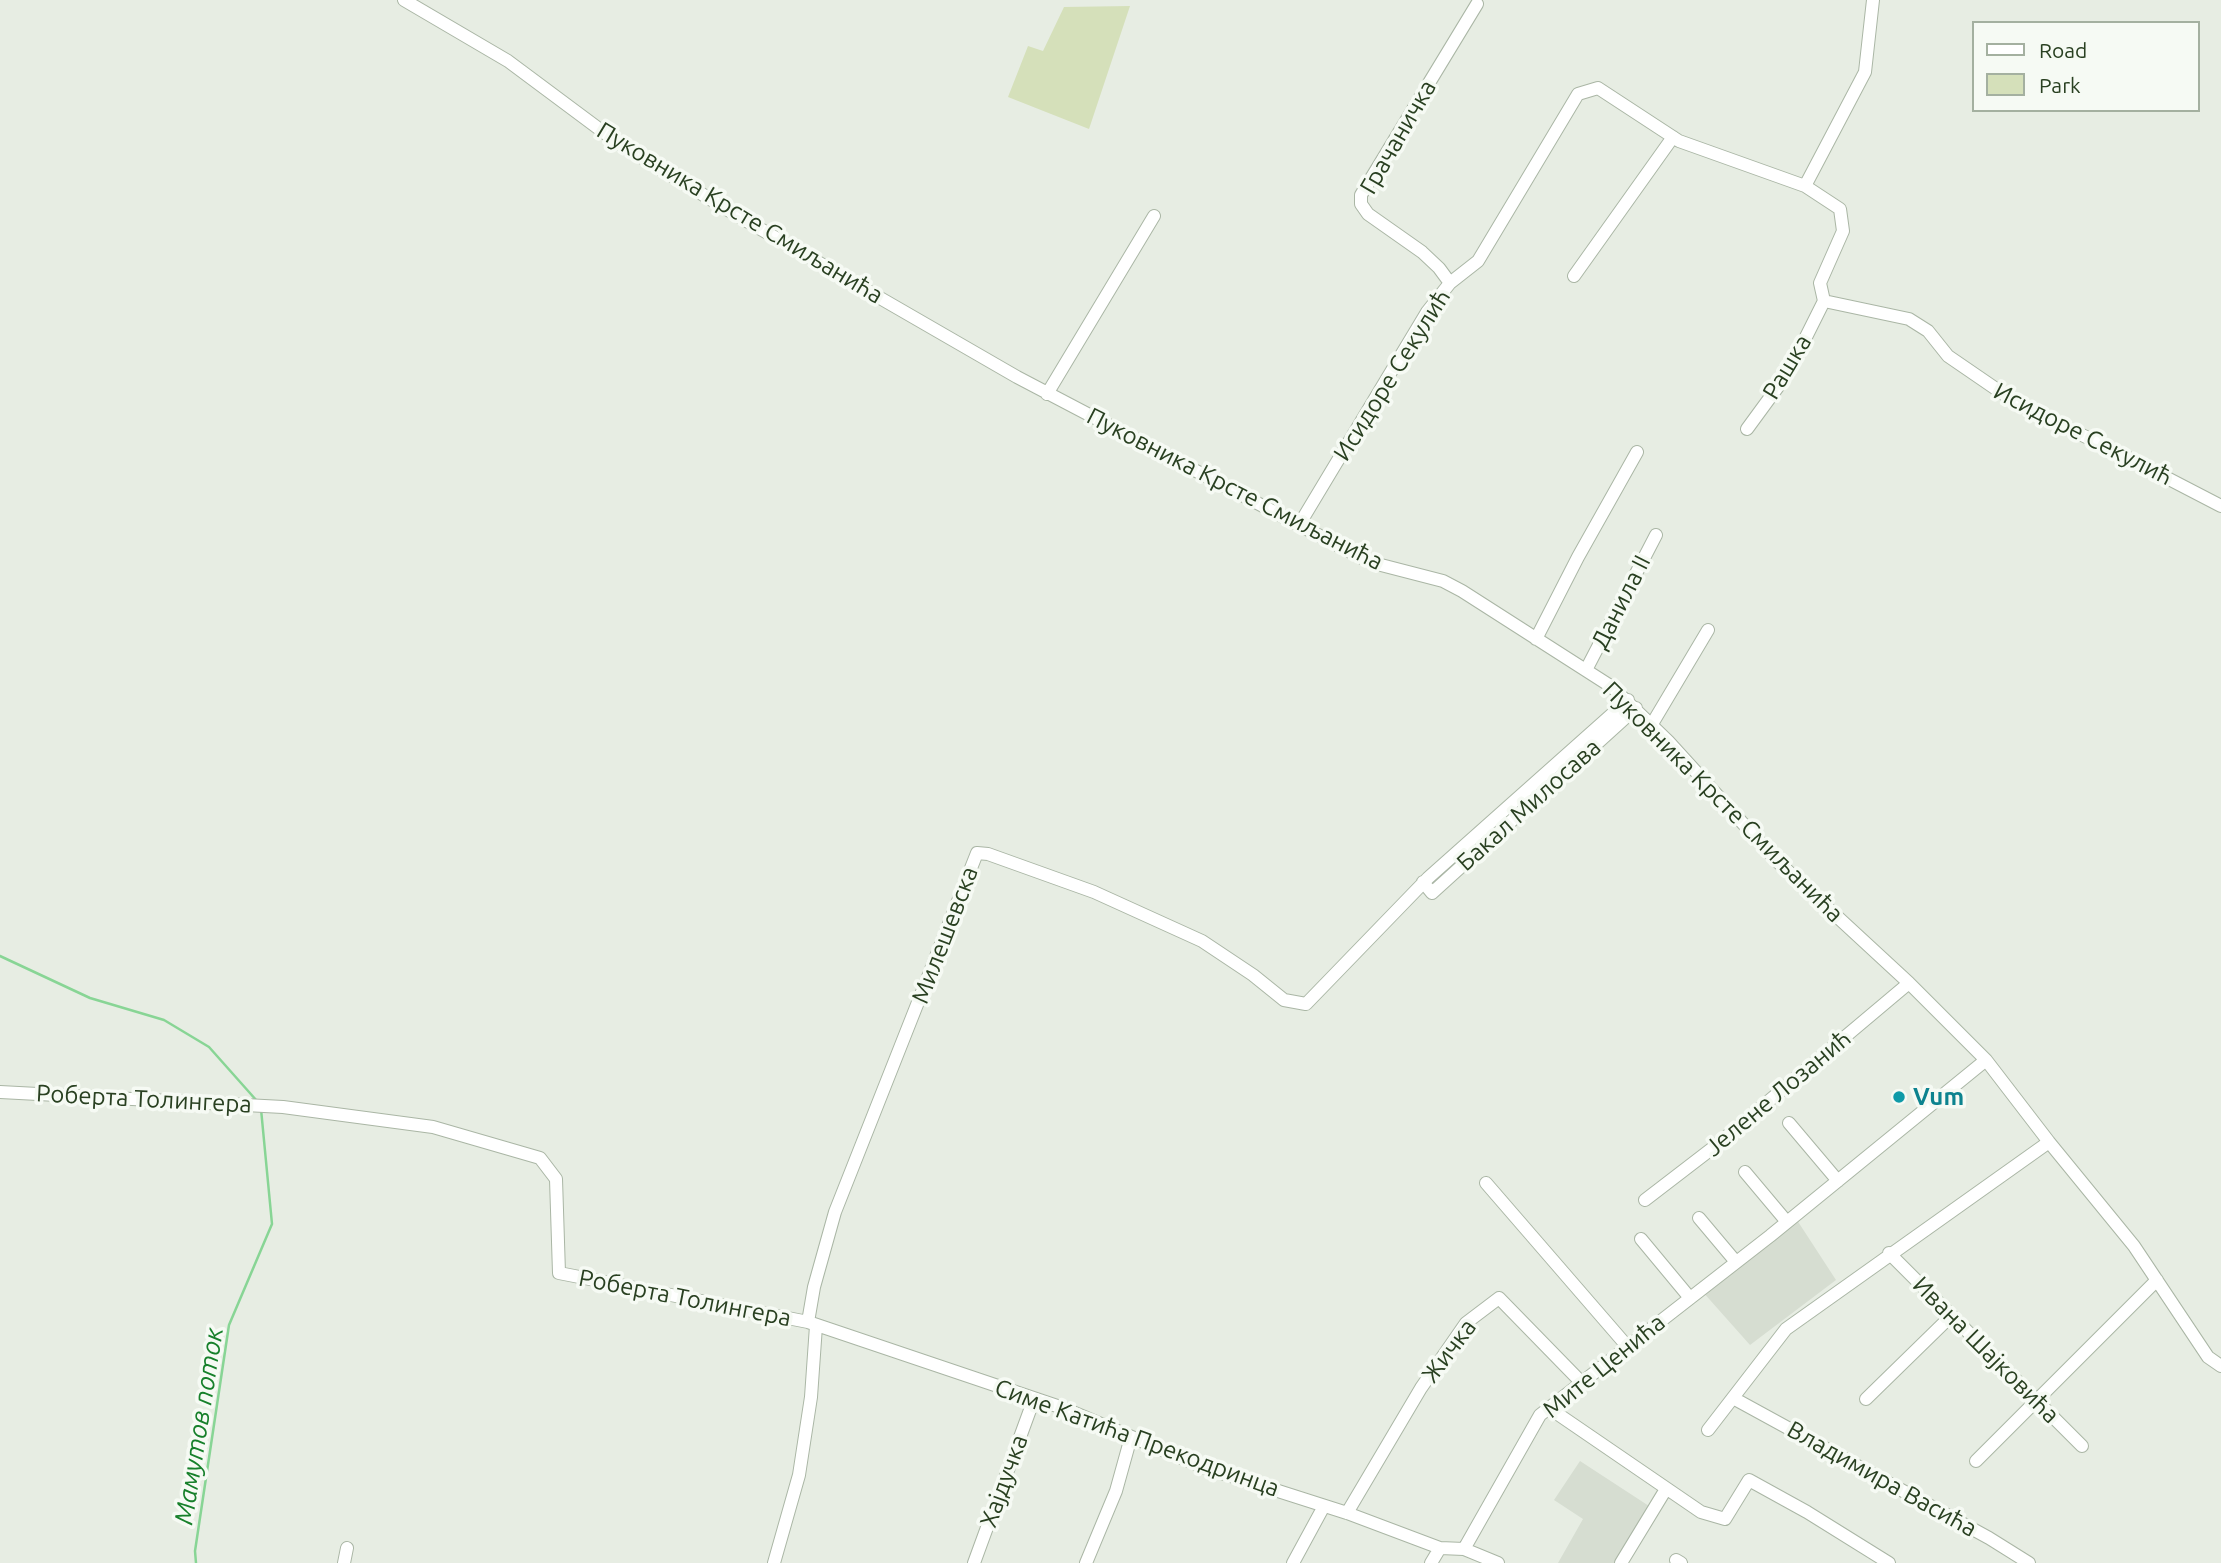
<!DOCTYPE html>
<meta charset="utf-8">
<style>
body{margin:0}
#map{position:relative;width:2221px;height:1563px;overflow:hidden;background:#e7ede3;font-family:Ubuntu,sans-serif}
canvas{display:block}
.legend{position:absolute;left:1972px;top:21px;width:228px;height:91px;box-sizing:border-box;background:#f6faf4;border:2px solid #a4b0a0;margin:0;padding:9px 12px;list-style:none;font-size:21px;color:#294021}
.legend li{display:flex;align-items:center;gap:14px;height:35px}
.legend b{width:35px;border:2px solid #a4b0a0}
</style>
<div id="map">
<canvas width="2221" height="1563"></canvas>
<ul class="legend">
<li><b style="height:9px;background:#fff"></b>Road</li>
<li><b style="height:19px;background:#d5e0ba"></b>Park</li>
</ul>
</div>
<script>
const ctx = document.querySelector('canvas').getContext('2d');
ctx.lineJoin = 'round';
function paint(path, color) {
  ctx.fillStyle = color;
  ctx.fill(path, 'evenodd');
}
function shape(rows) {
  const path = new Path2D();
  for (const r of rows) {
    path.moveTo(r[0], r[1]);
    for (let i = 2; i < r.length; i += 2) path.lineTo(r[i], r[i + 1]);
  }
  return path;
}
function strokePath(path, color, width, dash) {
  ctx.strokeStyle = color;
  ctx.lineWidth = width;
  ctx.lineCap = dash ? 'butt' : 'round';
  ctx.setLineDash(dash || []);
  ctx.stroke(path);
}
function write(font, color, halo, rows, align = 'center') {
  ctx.font = font + ' Ubuntu,sans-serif';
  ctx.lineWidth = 7;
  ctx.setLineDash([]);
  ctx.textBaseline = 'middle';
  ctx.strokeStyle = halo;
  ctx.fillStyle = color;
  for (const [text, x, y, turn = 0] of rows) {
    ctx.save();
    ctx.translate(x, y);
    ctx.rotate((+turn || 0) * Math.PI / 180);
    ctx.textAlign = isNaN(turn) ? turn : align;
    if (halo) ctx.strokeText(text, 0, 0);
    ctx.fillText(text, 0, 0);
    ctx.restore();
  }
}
paint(shape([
 [1795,1217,1836,1280,1750,1345,1702,1291],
 [1580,1461,1649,1506,1615,1563,1558,1563,1583,1519,1554,1500]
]), '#d6ddd1');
paint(shape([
 [1130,6,1089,129,1008,97,1028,46,1043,51,1064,7]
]), '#d5e0ba');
strokePath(shape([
 [0,956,90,998,164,1020,209,1047,257,1101],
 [196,1563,195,1551,229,1325,272,1224,261,1109]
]), '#88d595', 2.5);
const minor = shape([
 [404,0,508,61,618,143,738,216,1017,377,1362,558,1381,565,1443,581,1462,591,1612,687,1668,741,1778,862,1909,983,1986,1060,2049,1142,2134,1246,2208,1357,2221,1366],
 [1805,186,1865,72,1873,0],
 [1574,276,1673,137],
 [1450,283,1439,268,1422,252,1368,214,1361,204,1361,195,1477,4],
 [1047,394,1154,216],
 [1747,429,1788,373,1824,301],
 [1299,525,1427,312,1450,283,1478,261,1578,94,1598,88,1679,141,1805,186,1840,209,1843,231,1820,283,1824,301,1909,319,1928,331,1948,356,2018,404,2115,451,2221,506],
 [1536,639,1578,557,1637,452],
 [1586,670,1656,535],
 [1652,724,1708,630],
 [1423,882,1432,893,1636,708],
 [0,1092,283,1107,433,1127,540,1158,556,1179,559,1273,808,1322,1063,1408,1203,1467,1347,1513,1440,1548,1464,1549,1498,1563],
 [1789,1123,1838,1181],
 [1745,1172,1787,1222],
 [1486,1183,1627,1346],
 [1645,1200,1714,1147,1909,983],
 [1699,1218,1736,1262],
 [1641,1239,1690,1298],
 [1889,1253,2082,1446],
 [808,1322,814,1287,835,1212,977,853,988,854,1094,892,1202,941,1253,975,1284,1000,1306,1004,1428,878,1628,700],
 [1733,1398,1989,1538,2029,1563],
 [1866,1399,1951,1316],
 [1549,1408,1701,1512,1725,1519,1749,1480,1807,1512,1889,1563],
 [1708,1430,1786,1329,2049,1142],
 [1976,1461,2157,1280],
 [1347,1513,1421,1388,1466,1323,1499,1298,1581,1382],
 [1464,1549,1540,1415,1770,1236,1986,1060],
 [1676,1560,1681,1563],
 [344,1563,347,1548],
 [774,1563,799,1475,811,1397,816,1326],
 [974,1563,1034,1399],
 [1086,1563,1116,1491,1131,1437],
 [1293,1563,1324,1506],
 [1431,1563,1440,1548],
 [1621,1563,1666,1489]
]);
strokePath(minor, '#aab6a5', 14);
strokePath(minor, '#fff', 12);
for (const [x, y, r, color] of [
 [1899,1097,7,"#0f9aa8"]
]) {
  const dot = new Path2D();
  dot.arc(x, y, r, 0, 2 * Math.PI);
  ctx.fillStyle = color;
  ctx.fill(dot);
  strokePath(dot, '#f6faf4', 2.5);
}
write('24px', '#294021', '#f6faf4', [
 ["Грачаничка",1398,137,-60],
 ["Пуковника Крсте Смиљанића",740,213,31],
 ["Рашка",1787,367,-59],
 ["Исидоре Секулић",1392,375,-58],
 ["Исидоре Секулић",2083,434,27],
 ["Пуковника Крсте Смиљанића",1235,489,27],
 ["Данила II",1621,602,-63],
 ["Пуковника Крсте Смиљанића",1723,802,45],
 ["Бакал Милосава",1529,805,-42],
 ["Милешевска",945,935,-69],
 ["Јелене Лозанић",1778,1093,-40],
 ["Роберта Толингера",144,1099,3],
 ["Роберта Толингера",685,1298,11],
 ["Ивана Шајковића",1986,1350,45],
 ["Жичка",1449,1351,-53],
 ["Мите Ценића",1604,1366,-39],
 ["Симе Катића Прекодринца",1137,1438,20],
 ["Владимира Васића",1882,1479,29],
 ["Хајдучка",1004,1481,-70]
]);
write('bold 24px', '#0d838f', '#f6faf4', [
 ["Vum",1913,1097]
], 'left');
write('italic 26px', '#17802b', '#f6faf4', [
 ["Мамутов поток",199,1426,-81]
]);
</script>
